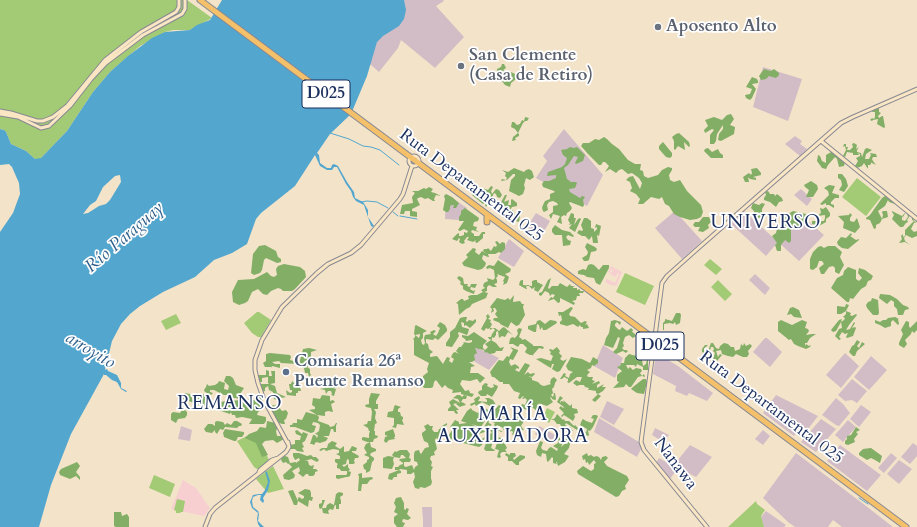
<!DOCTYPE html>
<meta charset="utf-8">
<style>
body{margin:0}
canvas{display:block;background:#f3e3c9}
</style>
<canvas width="917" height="527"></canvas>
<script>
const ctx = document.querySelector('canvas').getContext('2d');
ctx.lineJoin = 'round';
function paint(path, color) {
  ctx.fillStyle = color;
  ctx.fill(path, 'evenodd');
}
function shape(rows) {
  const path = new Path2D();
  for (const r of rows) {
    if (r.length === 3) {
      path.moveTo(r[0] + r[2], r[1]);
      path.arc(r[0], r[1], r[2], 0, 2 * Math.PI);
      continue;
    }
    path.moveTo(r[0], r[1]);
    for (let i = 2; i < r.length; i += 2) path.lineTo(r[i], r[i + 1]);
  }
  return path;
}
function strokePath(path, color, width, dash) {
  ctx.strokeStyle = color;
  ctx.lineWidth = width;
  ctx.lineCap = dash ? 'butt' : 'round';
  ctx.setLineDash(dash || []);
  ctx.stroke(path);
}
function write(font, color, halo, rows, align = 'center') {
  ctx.font = font + ' Cardo,serif';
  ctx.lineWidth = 3.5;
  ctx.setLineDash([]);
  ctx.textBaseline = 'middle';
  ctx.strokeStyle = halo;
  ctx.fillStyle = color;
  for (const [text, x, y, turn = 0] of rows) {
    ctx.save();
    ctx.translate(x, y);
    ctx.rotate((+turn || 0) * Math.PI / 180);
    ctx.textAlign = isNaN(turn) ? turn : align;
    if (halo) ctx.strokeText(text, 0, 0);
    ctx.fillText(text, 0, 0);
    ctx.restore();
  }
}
paint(shape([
 [611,266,622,272,616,286,614,285,613,286,605,282,607,279,615,283,619,274,620,274,618,273,615,277,610,274,613,270,611,269,610,273,608,272],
 [183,480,196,488,209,507,210,508,204,516,171,509]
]), '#f7cfd1');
paint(shape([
 [399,0,443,0,444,1,436,6,464,37,435,68,401,40,398,48,379,72,363,58],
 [763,67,802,79,788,121,753,107],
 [564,129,603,175,587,206,536,178,547,161,543,156],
 [795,136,802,141,800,144,807,149,800,156,785,144],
 [801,189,812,199,807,206,794,195],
 [446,194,467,208,459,220,445,219],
 [675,211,702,241,682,259,655,228],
 [744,211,778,242,801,215,824,235,799,261,778,242,766,256,730,223],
 [536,213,550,221,542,235,527,227],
 [509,239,524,251,514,267,498,258],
 [755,274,770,288,765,295,749,280],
 [765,338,767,338,782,352,770,367,753,352],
 [603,345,623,358,615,378,594,366],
 [476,347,499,358,489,370,470,359],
 [656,353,678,366,713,393,707,401,689,393,687,396,675,391,676,386,653,374],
 [845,353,859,366,841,388,826,375],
 [871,356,887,370,869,390,854,377],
 [852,379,867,391,857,403,852,400,845,401,838,395],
 [776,395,818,416,805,433,799,429,794,436,763,413],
 [836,398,843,404,850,413,839,426,836,425,822,415],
 [607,401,624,409,614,425,600,417],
 [861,405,871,412,859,427,850,419],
 [599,418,639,442,641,449,637,457,594,432],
 [821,419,836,429,816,452,801,442],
 [848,420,856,427,843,442,835,435],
 [181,426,192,430,190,441,178,439],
 [539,426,555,435,551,444,535,434],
 [655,428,669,435,663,442,652,435],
 [763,430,770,436,763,445,755,439],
 [913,443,917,446,917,456,910,464,901,457],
 [690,445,712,457,696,477,678,468,670,479,656,463,659,458,673,466],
 [840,445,881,475,867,491,827,461],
 [796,453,866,506,893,527,842,527,833,520,828,527,795,527,788,522,763,498],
 [891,453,897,458,884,473,878,468],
 [899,460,912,469,899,484,887,474],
 [422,507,432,507,432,527,423,527,423,519],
 [766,511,786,525,784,527,764,527,761,517]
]), '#d2bdc6');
paint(shape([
 [0,0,187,0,212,18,190,30,173,30,165,32,140,46,110,72,93,92,67,131,41,158,38,160,35,159,26,151,11,144,6,132,2,129,0,129],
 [857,178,881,197,866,216,842,197],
 [710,259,722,269,716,275,704,265],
 [625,273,654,286,645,305,616,292],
 [718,280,732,294,725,301,711,287],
 [257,312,259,312,271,320,261,337,258,337,252,333,244,323],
 [176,314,181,323,166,330,161,321],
 [547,408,555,412,549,423,542,419],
 [255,432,269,460,260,468,257,469,254,467,237,441],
 [273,466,284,489,268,493,256,479],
 [154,475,175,484,170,497,149,488],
 [177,499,185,501,183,512,181,512,180,513,176,513,176,511,174,510],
 [756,501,757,504,765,510,761,516,764,527,728,527]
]), '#a3ca75');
paint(shape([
 [502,64,504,64,506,68,503,70,507,72,511,72,515,74,516,79,511,83,510,87,505,85,501,80,502,77,506,77,505,73,500,70,499,70,500,73,497,72,497,69,501,67],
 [764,69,771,71,774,69,779,73,779,75,776,78,769,76,766,79,761,80,759,76],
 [752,77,757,79,758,81,758,83,752,84,756,89,752,98,750,100,746,98,745,95,750,94,752,89,746,87],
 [879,108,879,112,881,113,878,116,879,118,882,116,883,116,885,127,884,128,877,124,878,119,873,120,872,121,870,120,872,118,874,119,875,117,875,112,872,112,874,109],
 [731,114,734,119,730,125,735,127,734,134,721,141,718,140,719,134,723,129,723,125,717,134,716,141,714,144,710,144,710,135,714,130,712,129,705,133,704,130,708,126,705,120,714,117,722,120,727,115],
 [525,117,529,118,527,121,525,121,523,123,518,133,519,134,519,136,515,138,516,140,512,141,513,137,518,133,515,129,511,127,512,122,514,122,517,125,520,124,522,120,524,121],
 [679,133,689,142,690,146,689,147,684,142,685,150,678,146,675,150,674,149,674,141,672,137,676,134],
 [604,137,607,139,612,144,619,149,628,160,635,164,641,164,640,170,643,171,644,176,648,178,658,175,662,170,668,167,672,168,672,170,669,175,670,180,674,182,680,180,687,191,701,205,703,212,701,217,697,219,690,220,680,217,674,214,669,206,665,204,662,197,659,199,651,197,643,204,638,204,640,199,636,194,630,191,632,188,630,182,626,180,629,177,633,176,640,189,642,183,639,178,632,173,628,174,622,169,619,170,616,173,610,169,605,172,609,166,605,162,603,162,601,165,599,165,588,154,581,146,583,143,589,143,595,139,599,140],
 [663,142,672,153,672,156,670,158,666,157,659,149,659,146],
 [854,143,857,145,856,149,859,147,857,150,857,152,861,153,862,157,865,149,867,148,872,150,866,154,865,159,869,159,871,155,870,153,876,154,877,157,873,157,872,159,873,161,876,165,872,163,872,162,870,165,868,165,868,169,864,163,862,166,857,168,855,166,858,161,856,158,860,156,860,154,858,153,859,155,853,155,853,153,847,152,845,157,843,156,846,150,845,146,843,147,844,144,846,144,846,147,848,147,847,150,850,150,853,147,852,144],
 [570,147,574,148,577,147,585,155,583,161,576,164,575,163,578,157,574,156,568,165,564,168,567,179,571,182,576,182,577,183,575,188,569,189,570,192,580,198,582,196,585,197,583,200,584,205,583,207,570,202,569,203,572,208,570,211,567,213,566,216,564,215,561,217,562,224,557,222,560,216,553,214,551,219,549,215,553,212,553,206,558,205,557,203,553,201,549,202,547,205,548,210,544,212,543,211,542,208,543,205,545,201,550,199,550,194,555,192,554,191,543,187,542,184,544,181,549,181,556,178,556,175,547,176,548,172,562,167,565,164,567,158,563,155,561,150,567,149],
 [708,148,712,152,718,149,720,153,723,155,723,158,711,158,704,151,705,149],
 [833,151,845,162,844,166,839,167,837,159,835,157,828,165,826,169,822,168,817,161,818,155,820,156,822,161,826,163,826,155],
 [514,168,524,172,526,170,529,169,532,171,534,177,530,180,526,178,524,185,525,188,523,194,519,196,509,191,511,180,515,176,515,174,513,174,507,180,501,181,502,179,506,180,507,178,505,176,506,173,502,170,508,172],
 [757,168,761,173,761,175,753,177,756,178,756,180,750,179,748,177,749,182,745,182,743,177,749,173,751,175,752,173,751,169],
 [838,174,842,174,846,179,848,186,844,192,839,190,842,185,841,180,838,178],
 [811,181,817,185,818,189,813,197,806,197,809,190,805,187,804,185],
 [829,185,835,186,832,193,839,195,839,198,835,198,831,202,831,204,834,205,834,208,829,205,826,205,826,203,822,205,820,204,829,195,828,191,824,188],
 [491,186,493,187,491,191,492,194,496,189,499,190,502,195,500,198,497,197,496,194,494,193,491,200,486,207,485,205,490,196,487,195,483,199,486,202,483,204,472,195,474,192,478,194,480,191,479,187,488,190],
 [429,187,433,189,431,192,435,193,441,196,436,195,434,199,435,201,433,201,428,198,425,199,421,197,418,198,417,199,420,205,412,209,412,211,417,212,417,217,410,216,410,211,405,211,404,214,400,214,402,205,413,203,412,197,415,193,412,191,418,191,424,188,426,189],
 [768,191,770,194,774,194,775,196,777,194,782,198,783,201,779,202,776,207,770,202,764,200,764,198,766,195,765,192],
 [446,194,452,197,459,203,456,208,453,208,454,205,452,205,450,206,450,209,448,212,446,212,443,210,445,199,444,196],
 [505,195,507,195,504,202,509,200,508,205,511,205,511,200,512,199,517,203,517,206,512,207,510,210,513,210,514,213,520,216,519,222,513,220,512,214,510,212,504,211,502,215,501,212,498,210,498,209,500,208,500,204],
 [885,196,894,202,895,204,889,202,888,200,885,206,878,211,882,219,883,215,882,212,883,211,887,211,888,217,882,219,880,223,876,225,876,228,874,229,870,220,866,219,866,218,870,215,882,198],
 [753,203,759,205,762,203,765,204,762,209,762,213,760,213,761,217,758,218,755,216,754,211,751,208],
 [826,207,830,213,830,216,826,219,826,222,819,226,812,224,812,221,824,221,825,218,825,215,817,216,821,213,820,208,823,209],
 [465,208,479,218,478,221,474,222,473,226,477,227,476,230,479,232,472,230,471,232,474,234,474,236,479,236,482,232,485,232,485,234,483,234,483,238,477,243,475,242,476,240,473,242,467,240,469,237,467,237,464,241,465,243,462,244,459,242,460,239,459,238,457,241,452,239,457,234,459,233,459,236,461,236,464,235,464,232,467,233,468,231,464,229,460,231,458,230,464,221,459,221,459,217,461,214,461,211],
 [793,211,806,214,806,219,802,226,794,226,791,227,791,241,789,243,785,240,781,245,781,251,777,251,775,245,777,243,772,236,776,233,777,229,785,224,785,216],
 [892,211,902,216,906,212,903,217,904,219,902,216,902,220,905,221,908,217,907,213,910,215,909,217,907,220,908,222,906,223,903,227,900,227,892,219,894,215,892,212],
 [571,213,574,214,574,218,576,218,574,225,578,219,580,218,581,219,575,232,569,228,572,224,569,225,570,223,568,220],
 [850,213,852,215,850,218,850,221,854,222,857,218,860,227,855,233,843,228,844,222,838,216,849,215],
 [912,216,913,217,914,221,916,222,917,220,917,222,914,223,911,229,914,232,917,231,917,236,912,238,906,235,904,238,905,241,910,245,905,242,899,243,902,239,901,236,903,234,903,237,905,236,905,230,914,221,912,220],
 [703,217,709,217,711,222,708,225,709,228,703,232,698,231,700,227,695,227,693,225,695,222,699,222],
 [584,218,587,218,591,221,591,228,594,229,594,232,597,229,597,227,595,228,596,224,601,226,599,236,597,235,598,243,593,243,592,236,589,240,585,236,582,236,577,233,579,230,582,231,583,230,581,225],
 [555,225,562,230,570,232,574,236,573,237,568,235,566,237,568,240,571,241,570,245,563,246,562,235,555,235,552,232,552,229],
 [851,233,852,235,850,236,856,240,859,239,859,240,848,249,842,248,838,245,837,242,841,237,846,238],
 [497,241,500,244,502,242,505,243,505,249,501,253,499,252,495,254,488,254,489,257,488,257,483,255,482,259,486,263,485,266,482,269,478,270,464,266,462,263,468,257,466,255,473,248,476,249,475,252,479,255,482,251,487,254,483,251,484,249,487,249,488,248,491,251,494,246,496,247,497,245,495,242],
 [587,243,595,247,597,249,596,251,591,252,589,260,587,261,584,261,582,258,587,255,588,252,585,247],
 [265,245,276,251,278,257,281,259,281,262,277,263,266,258,264,260,262,270,260,273,254,275,251,273,253,254,259,246],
 [821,246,824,248,828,246,835,246,842,252,840,257,844,265,839,274,835,272,835,268,833,266,829,267,824,274,821,274,819,268,824,264,822,261,819,261,817,267,813,270,810,269,810,259,813,252,818,247],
 [498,260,511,269,510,272,505,274,509,277,507,283,503,285,504,282,503,281,505,277,497,274,498,276,496,278,497,280,497,283,494,284,497,287,493,287,489,285,487,287,487,291,484,292,488,293,486,298,472,304,470,307,466,309,459,315,458,304,456,303,461,299,463,299,464,301,469,299,468,296,472,295,477,295,483,292,481,290,485,288,483,286,484,283,488,281,487,278,493,280,495,278,494,270,490,268,487,269,486,267,489,265,494,266],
 [284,264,300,267,305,271,306,277,295,289,292,291,283,291,281,289,278,288,271,291,267,295,263,294,258,289,252,292,248,301,245,303,239,305,233,302,232,292,238,280,254,279,267,272,271,276,274,277,277,275,276,269,278,266],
 [591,264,594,265,599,270,603,265,609,265,609,268,600,285,596,283,594,278,587,277,584,275,578,274,578,271,583,269,586,270,588,265],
 [848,267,856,270,856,279,859,281,862,278,858,273,859,268,865,270,873,276,871,280,868,281,866,286,861,289,853,299,850,298,849,302,847,302,831,288,837,278,843,275,844,271],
 [459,276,463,278,464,284,468,284,467,286,470,287,471,284,477,284,475,288,471,287,470,289,473,291,475,290,474,294,466,291,463,289,463,286,460,284,461,282,457,278],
 [551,278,548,288,549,289,552,286,558,286,560,283,567,287,570,284,571,286,575,286,573,287,573,288,577,288,577,290,580,289,580,291,584,291,583,293,579,293,580,296,577,296,576,300,572,301,575,303,574,305,560,298,560,302,558,303,554,299,548,301,551,297,553,298,555,295,552,294,550,296,549,293,545,291,541,296,539,295,539,293,542,292,548,280],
 [522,280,523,280,523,285,532,286,532,281,535,280,537,280,537,282,543,285,538,292,534,290,535,287,532,289,528,285,526,287,527,289,526,289,519,285,520,281],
 [880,294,890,295,897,299,903,305,908,307,909,309,905,310,903,315,898,315,897,309,894,306,894,302,891,300,887,304,879,298],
 [514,295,513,302,520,301,522,304,524,304,523,307,525,315,519,325,516,326,511,322,508,328,500,324,500,323,493,320,494,318,498,318,495,314,497,311,495,308,493,308,494,311,491,313,492,309,490,307,497,298,505,300,508,298,510,300],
 [872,298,878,300,879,313,878,315,873,315,867,308,866,305,868,302,871,301],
 [846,304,849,305,846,311,851,313,850,315,852,316,856,314,857,315,849,325,846,330,850,329,854,322,855,323,852,328,855,327,856,328,853,336,847,338,846,337,848,333,845,334,842,332,839,337,841,339,839,340,835,336,839,329,842,328,841,322,836,331,833,332,831,330,839,320,842,319,841,322,844,320,845,318,843,317,846,314,846,311,841,314,837,314,837,306,845,307],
 [571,307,573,308,569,314,570,316,575,317,581,323,585,321,587,322,585,325,587,324,589,328,583,329,583,327,581,327,580,325,578,327,573,324,567,326,560,324,560,322,562,320,561,315,559,316,558,312,563,312],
 [793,307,799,310,802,318,794,317,791,314,787,315,790,308],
 [676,313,680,313,681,315,680,323,676,325,675,322,673,324,670,323,664,324,664,330,663,330,663,323,665,321,665,319,672,321],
 [488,314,490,317,488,319,491,320,490,322,492,324,490,328,495,328,499,331,502,328,504,327,513,335,508,332,505,337,502,336,499,338,498,331,496,332,496,335,494,338,492,337,492,340,489,339,488,337,491,337,492,334,495,330,493,328,490,330,490,328,488,329,486,328,484,331,481,329,487,318,486,316],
 [464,317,467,317,466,321,467,322,469,320,473,321,475,319,476,320,476,322,470,328,466,325,464,326,464,323,461,322,462,327,469,329,468,333,467,335,459,332,458,333,459,336,452,347,446,346,446,343,450,337,450,332,455,328,460,318],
 [895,317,899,319,898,319,899,324,898,325,893,320,891,322,891,326,885,328,880,325,875,323,875,320,880,322,883,320,886,320,888,318],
 [540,320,545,324,550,320,556,321,557,323,546,330,543,330,542,327,540,330,539,325,537,324,536,332,534,332,528,329,528,326,536,324,537,321],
 [615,320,621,322,620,325,617,322,615,324,615,326,618,329,620,330,622,327,627,331,631,328,633,330,632,332,634,333,636,336,633,338,629,335,625,337,623,343,624,346,622,348,624,350,626,350,628,351,626,353,623,351,616,354,613,352,617,348,620,338,618,337,613,348,604,345,606,338,609,333,611,321],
 [781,320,792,325,802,320,807,322,805,328,808,329,809,331,806,335,812,334,816,334,810,338,807,343,805,343,805,346,806,344,809,346,811,345,810,347,806,349,798,346,794,344,791,339,789,340,778,331,778,322],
 [906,321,909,322,909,326,910,328,917,321,917,330,914,333,912,331,911,334,905,340,907,344,904,348,899,345,899,343,903,334,901,330],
 [440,322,445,325,447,329,447,331,438,340,435,338,433,340,426,339,426,343,428,344,429,349,433,352,430,354,430,357,437,356,443,364,447,357,450,358,449,361,452,363,454,359,451,357,453,353,455,352,459,354,456,351,459,347,461,347,464,343,463,342,469,343,472,342,472,340,466,341,465,339,462,337,462,335,468,336,474,332,487,341,483,345,483,348,485,350,488,347,485,344,491,340,496,343,500,348,504,347,502,351,496,351,495,353,490,354,486,352,485,353,484,350,475,348,477,353,474,355,475,360,472,362,469,362,475,366,471,367,470,373,478,373,485,378,480,383,477,379,470,381,462,380,460,384,465,391,469,390,470,393,474,394,472,397,461,394,461,392,452,393,453,390,448,388,445,385,442,388,436,380,434,382,433,387,431,388,424,388,420,383,423,379,423,376,428,372,427,369,429,363,414,355,414,340,413,339,415,337,415,335,419,338,420,335,420,334,415,335,414,334,415,326,416,325,427,331,423,333,423,338,421,340,422,344,424,345,425,343,424,338,425,335,431,334,430,332,434,330,436,331,433,334,436,336,438,333,440,328,437,326],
 [519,328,522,329,519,337,522,339,522,340,525,339,533,345,533,346,541,346,544,347,543,349,539,348,532,356,532,355,530,355,526,353,525,352,527,348,523,344,520,344,518,347,513,344,509,344,510,339,512,337,515,338,518,334,517,330],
 [857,340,860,342,857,346,859,348,862,342,865,344,857,351,855,356,853,356,849,352,852,346,854,345],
 [711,343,713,343,716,348,719,349,720,346,724,343,728,344,731,347,734,347,735,351,740,349,741,344,743,346,744,343,746,346,750,344,752,346,748,351,749,354,747,357,743,357,736,354,733,357,728,356,722,354,721,350,716,351,718,357,720,354,722,355,717,361,716,359,713,359,715,353,713,351,714,349,713,347,711,347,710,350,706,354,702,352,702,349,705,345,708,345,704,349,704,352,708,351],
 [510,347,518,350,518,351,513,360,510,359,509,362,511,366,515,364,519,367,519,369,517,368,515,370,519,372,525,363,530,365,524,375,528,372,530,374,534,373,535,374,532,377,528,376,532,378,532,380,538,382,541,385,544,386,551,384,550,383,551,379,554,377,557,380,555,383,554,387,552,389,553,393,551,395,553,397,554,394,553,393,555,393,556,399,555,400,552,399,551,397,550,398,553,402,547,406,538,403,542,406,542,408,537,411,533,408,531,408,531,411,528,416,526,414,529,411,520,407,522,404,525,405,527,400,525,398,523,399,522,398,524,397,523,396,520,399,518,398,520,393,514,391,509,384,503,384,503,382,500,382,494,377,492,377,490,372,498,361,499,360,503,361,507,356,509,357,513,350],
 [557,347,560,351,559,353,562,356,560,359,563,361,567,359,560,371,557,372,552,369,554,364,552,364,551,368,549,367,536,359,541,358,551,361,553,356,550,354,551,352,549,350,550,349,553,350],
 [309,348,317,350,311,352,311,360,308,360,308,363,312,364,307,367,310,369,310,373,311,375,309,377,308,373,305,373,304,368,301,367,299,364,303,349],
 [270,353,290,355,291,357,290,360,297,362,298,364,281,363,279,361,272,362,275,364,280,364,280,368,272,366,271,368,271,367,265,367,263,363,266,361,266,354],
 [629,354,640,357,642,360,643,366,646,364,648,355,648,370,643,370,643,367,637,364,636,367,634,365,626,365,628,369,630,367,633,370,636,368,641,369,642,371,640,373,642,376,644,374,645,377,642,376,638,377,631,387,629,387,626,384,624,387,614,388,613,388,619,382,617,381,617,375,622,371,617,367,620,366,621,363,624,363,625,358],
 [571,357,582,359,590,363,593,357,598,360,598,363,594,366,592,365,591,368,587,370,590,372,587,375,588,377,593,377,592,380,595,381,592,384,599,381,600,383,597,385,597,388,604,384,602,387,606,387,603,391,598,394,601,396,595,402,592,400,598,394,596,393,596,391,590,390,588,390,589,388,585,387,584,385,579,385,577,386,573,383,576,380,580,382,582,377,577,377,569,383,567,382,568,381,568,379,564,377,562,379,560,379,564,373,566,374,565,376,569,378,570,374,573,372,568,370,566,366],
 [266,370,269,371,269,376,272,376,271,371,275,371,275,383,270,384,275,386,277,393,286,397,281,398,281,401,274,399,273,392,269,390,268,386,265,388,265,391,262,392,261,390,261,384,269,384,268,383,268,377,262,378,262,382,261,382,259,381,257,375,266,375],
 [226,376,230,376,233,378,236,385,244,388,240,394,241,396,244,397,243,399,254,400,257,394,260,397,265,405,263,409,258,412,257,415,266,417,266,421,264,424,249,424,252,419,242,417,236,418,235,415,232,415,231,412,230,414,218,410,217,406,218,402,241,400,236,398,231,398,230,395,224,395,221,394,221,392,220,393,214,390,210,390,210,392,213,393,211,395,205,392,204,390,206,387,207,384,209,386,215,385,218,383,219,381,225,383,224,389,228,390,229,386,224,381],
 [296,379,299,383,301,391,298,391,298,393,296,393,296,396,287,395,286,390,290,393,292,392,292,390,290,390,289,384,291,384,292,381,295,384],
 [643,379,646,379,647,382,644,394,637,393,631,389,633,387],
 [321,381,325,381,335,382,337,388,333,388,336,389,334,396,331,395,332,394,331,391,328,391,326,394,325,390,320,389,330,387,330,385,327,387,320,385,319,384],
 [485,383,488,384,487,386,491,388,494,387,493,384,498,386,497,389,492,397,487,394,486,396,481,396,478,393,479,391,482,390,482,386],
 [185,393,190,394,193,400,197,400,199,396,199,395,204,394,204,396,211,401,205,402,205,404,214,404,215,407,212,407,199,404,199,405,197,402,195,402,194,403,186,400,182,398],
 [371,393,380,394,376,401,376,404,378,404,378,409,374,409,376,412,375,418,377,423,375,424,374,431,375,431,375,435,378,436,377,438,374,439,373,442,367,442,362,440,362,438,363,437,369,438,369,434,370,431,369,431,368,428,363,425,367,424,368,421,371,421,372,412,371,408,366,407,365,405,369,404,369,399],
 [322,395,330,396,330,401,333,400,335,402,331,404,333,412,328,411,325,412,325,416,317,415,319,417,318,421,329,425,330,427,334,426,336,423,337,423,336,426,336,432,334,432,333,429,331,429,329,436,323,436,328,438,326,441,320,443,316,442,314,445,312,444,310,444,313,435,315,435,317,438,318,435,315,434,319,431,320,425,318,423,313,422,312,425,316,426,314,432,311,433,295,427,290,427,290,425,292,425,293,423,297,423,297,419,302,420,306,412,317,415,309,410,315,409,315,407,312,405,313,398,320,399],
 [457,395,460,395,462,397,464,395,467,396,466,399,463,399,461,402,464,403,466,405,462,406,460,407,456,404,457,403,453,404,459,410,456,410,458,413,457,414,455,413,454,411,448,411,448,409,451,406,449,402,453,399,460,403,458,399,453,398],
 [479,396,480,398,478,401,487,402,487,400,485,398,489,398,493,400,496,405,491,408,490,406,482,402,476,406,475,404,471,406,470,404,475,402,474,399],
 [560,396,563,398,560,401,560,403,561,401,564,402,563,400,570,406,572,404,572,408,577,409,578,413,574,414,575,417,573,421,564,415,562,417,561,416,564,413,559,408,561,406,563,408,564,407,557,402],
 [273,405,278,406,282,411,286,410,288,413,286,419,284,420,285,424,282,424,277,422,271,409,271,407],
 [395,405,401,407,398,409,398,412,400,412,401,416,403,417,403,419,402,420,404,425,397,424,396,428,392,427,394,425,394,418,387,417,388,412,393,411,394,407],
 [499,405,501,406,499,409,504,412,502,418,504,418,506,415,510,417,512,421,516,415,521,415,526,419,527,422,524,421,521,426,524,430,521,430,518,433,512,435,513,432,512,431,511,431,508,434,505,434,506,430,503,430,503,428,497,425,495,428,503,432,501,432,498,430,495,434,491,448,495,450,494,451,486,451,484,449,489,434,492,433,490,430,495,426,494,425,495,423,490,421,488,422,489,423,492,425,490,426,488,425,486,428,484,427,487,422,488,416,481,427,471,424,479,428,479,429,485,431,485,432,478,434,476,438,482,439,485,437,482,445,479,447,463,443,459,444,458,442,451,439,448,436,453,429,450,427,455,420,459,422,459,424,467,423,461,421,467,411,471,408,472,410,478,413,483,408,487,409,490,413,490,415],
 [182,410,185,410,187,412,187,415,185,418,178,419,176,423,171,420,171,414,173,412,180,413],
 [557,414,563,420,564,419,565,421,569,421,574,426,575,425,578,428,577,430,566,423,565,425,567,426,567,429,570,427,573,431,562,428,560,424,557,424,554,420,551,420,555,418],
 [593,415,596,415,598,416,593,427,590,431,588,430,589,435,588,436,586,435,586,433,580,433,580,429,584,430,586,433,587,429,580,425,582,420,583,419,586,421,592,423,594,419,591,418],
 [217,421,223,422,225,425,227,423,231,425,234,421,237,421,242,424,241,426,239,426,237,428,225,427,223,430,220,429,217,434,215,432,215,430,212,433,206,432,204,429,208,424,212,424,215,426,215,422],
 [267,421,276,423,278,427,276,431,277,436,281,436,284,439,277,443,273,440,265,441,262,444,268,455,262,457,256,443,245,438,249,434,257,431,260,427,266,428],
 [447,423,447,425,445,426,443,430,445,433,441,435,439,440,436,438,435,440,437,449,434,452,435,455,431,456,430,459,432,462,431,466,433,467,431,471,431,478,432,482,431,485,425,488,420,487,419,489,415,488,413,482,415,477,414,472,411,474,407,474,407,470,400,469,399,470,401,471,401,473,397,474,397,477,394,477,392,480,388,479,389,474,399,470,395,470,395,467,398,467,400,465,403,464,403,463,399,460,400,459,406,458,403,455,401,455,400,458,394,457,393,460,394,464,392,469,383,468,383,458,388,456,394,457,392,455,395,451,396,452,400,450,407,450,410,454,409,458,411,459,410,462,404,462,404,466,406,467,412,465,414,470,415,467,418,465,417,462,414,461,414,454,415,451,419,450,420,453,421,454,425,448,429,447,428,443,424,441,422,435,422,433,426,430,424,426,428,424,430,426,433,426,432,429,434,432,438,432,439,429,440,429,442,426],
 [856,427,860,430,856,432,858,434,854,439,855,442,848,445,845,444,845,441,847,439,847,436,851,435],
 [225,429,244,432,244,434,242,437,238,437,236,441,234,441,224,437,223,433],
 [393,429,395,435,395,437,394,437,395,439,389,440,386,443,384,441,385,437,388,436,385,435,385,432],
 [297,430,302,434,303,432,308,434,305,441,302,443,304,447,302,448,304,452,297,451,295,449,291,449,289,445,295,444,295,440,300,440,301,436,296,434,295,431],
 [558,436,560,438,560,441,563,442,561,447,567,442,564,439,567,437,571,439,569,442,570,444,569,448,564,454,569,456,565,462,558,466,557,462,556,462,557,464,553,463,553,458,552,457,548,462,547,461,546,454,542,453,541,457,537,455,536,451,540,441,543,442,541,448,543,450,547,451,549,448,551,447,557,451,558,449,553,446,558,443,559,441,556,438],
 [499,437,504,440,504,442,507,448,505,450,507,452,502,452,500,454,501,457,499,458,497,457,499,450,495,449],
 [332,441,337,443,335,446,340,449,344,446,344,452,349,451,352,446,357,448,356,451,352,451,352,452,359,456,358,458,355,458,354,461,355,463,353,464,349,464,349,460,347,459,346,464,342,465,344,467,348,464,348,467,350,470,348,471,351,472,350,476,348,477,346,477,338,479,336,478,336,475,346,475,347,474,347,471,341,471,340,469,337,468,337,465,338,464,335,462,335,459,340,459,340,456,336,454,339,453,339,450,333,449,326,451,324,449,321,451,319,450,322,448,327,448,328,444],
 [370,442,371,447,376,449,376,451,371,453,370,455,374,458,374,460,372,462,370,471,366,473,366,470,364,469,363,465,367,462,367,460,369,459,369,457,364,455,367,453,364,448,366,444],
 [871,448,882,456,880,463,875,460,871,458,867,460,859,455,859,453,863,449],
 [293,453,299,453,307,456,311,455,313,457,316,457,319,460,317,462,311,459,305,461,308,461,309,465,311,466,314,465,313,469,316,469,318,471,315,472,315,474,313,476,309,476,308,474,306,474,303,477,298,473,300,471,299,467,292,471,295,475,294,478,289,480,284,479,283,475,292,467,289,464,290,463,288,464,286,462,283,463,281,460,282,457,285,456,288,457,290,463,296,462,296,463,300,460,299,458,295,460,293,456],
 [506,453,510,455,510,453,515,453,516,456,513,458,514,460,520,455,525,456,525,458,519,462,519,465,516,465,512,461,508,461,508,457,505,455],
 [587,453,588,456,591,455,594,457,596,456,599,457,601,460,602,457,606,456,608,458,604,462,607,466,627,476,629,480,625,486,626,489,622,491,619,496,616,497,578,474,577,471,583,466,591,471,594,469,594,464,596,463,594,460,589,465,588,462,586,463,585,459,583,460,582,456],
 [77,462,80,466,76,472,80,477,80,480,76,476,70,479,60,475,59,472,61,469],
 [362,473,362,478,372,477,373,479,370,480,367,484,362,484,361,491,358,491,359,477,358,474],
 [305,489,310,490,311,493,311,497,313,497,312,501,309,500,308,507,298,501,297,505,294,505,288,491,293,490,298,501,298,498,299,497,302,499,304,498,304,496,298,493],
 [339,492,343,493,343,495,340,497,341,501,341,504,339,504,339,509,336,509,336,505,335,505,333,510,330,509,328,511,329,514,323,513,322,508,320,509,319,507,319,504,322,503,322,500,325,500,322,508,326,508,327,505,330,503,334,505,336,494],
 [401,497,404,503,404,509,406,510,406,508,409,509,407,514,411,518,408,520,403,519,402,522,405,523,403,527,397,527,394,523,394,517,398,514,394,512,396,507,394,503,396,498],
 [114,512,121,512,122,516,127,514,129,517,129,527,116,527,114,526]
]), '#82ae66');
paint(shape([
 [222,0,404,0,406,10,404,19,399,26,383,36,377,42,367,76,351,114,330,134,317,153,319,155,320,163,327,168,331,168,332,165,334,164,338,166,347,182,354,192,355,198,363,202,365,205,368,210,368,217,374,226,373,227,371,226,364,205,356,201,353,197,351,191,346,184,337,167,334,167,332,170,327,170,320,166,315,155,295,186,261,213,256,219,247,244,232,253,214,260,195,277,163,292,140,306,130,314,121,324,112,341,105,370,107,369,108,371,117,375,121,383,121,388,127,391,126,392,121,389,117,382,112,380,106,375,104,375,104,374,71,434,51,485,39,527,0,527,0,232,13,213,20,194,19,183,12,167,9,164,0,165,0,129,4,130,6,132,11,144,26,151,35,159,41,158,67,131,93,92,110,72,128,56,152,38,165,32,190,30,197,25,210,20],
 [120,175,121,182,110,200,106,204,99,206,88,213,83,214,90,205,96,201,103,187,115,176],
 [265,471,267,472,270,481,268,490,263,498,264,501,263,503,260,500,261,495,258,495,253,497,252,501,253,507,258,511,259,514,258,521,264,527,260,527,258,524,257,519,258,513,252,508,250,502,253,495,259,494,262,494,265,490,268,482]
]), '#53a6ce');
strokePath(shape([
 [330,133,349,139,363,146,371,147,380,150,399,165],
 [361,202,367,201,377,202,388,208],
 [393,212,398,216],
 [400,216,417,219],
 [859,498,868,504]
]), '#53a6ce', 1);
const secondary = shape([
 [0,111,11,113,37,121,43,121,53,117,67,106,105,60,141,32,176,12,179,7,179,0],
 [0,114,18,117,41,128,49,126,70,106,91,79,106,63,143,35,182,14,185,9,185,0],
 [821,141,917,219],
 [414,161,5],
 [288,444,264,400,258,383,255,370,255,360,262,340,282,307,317,273,328,264,351,253,361,245,400,199,403,194,412,166],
 [259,472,260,470,272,460,278,458],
 [205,527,210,514,215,508,286,452,289,447,288,442],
 [707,527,644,450,641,442,662,283,667,276,695,251,841,123,853,117,917,89]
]);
const highway = shape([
 [200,0,906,527],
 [487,217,487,222]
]);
strokePath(secondary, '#878994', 5);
strokePath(highway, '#878994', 7);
strokePath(secondary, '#fbe6c3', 3);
strokePath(highway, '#f4c16a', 5);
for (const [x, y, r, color] of [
 [658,27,4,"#6b7280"],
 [461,66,4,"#6b7280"],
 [286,372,4,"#5c6f8a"]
]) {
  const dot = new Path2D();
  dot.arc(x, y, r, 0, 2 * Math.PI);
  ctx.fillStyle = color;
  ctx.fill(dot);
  strokePath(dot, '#fff', 1.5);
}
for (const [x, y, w] of [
 [326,94,48],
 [660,346,48]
]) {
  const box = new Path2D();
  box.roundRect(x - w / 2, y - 14, w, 28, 3);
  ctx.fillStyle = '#fff';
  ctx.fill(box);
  strokePath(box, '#1b2f5e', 1);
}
write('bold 16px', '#1b2f5e', null, [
 ["D025",326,94],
 ["D025",660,346]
]);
write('bold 17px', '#5b616d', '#fff', [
 ["Aposento Alto",666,27],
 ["San Clemente",469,56],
 ["(Casa de Retiro)",469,76]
], 'left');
write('17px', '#1b2f5e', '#fff', [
 ["Ruta Departamental 025",471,186,37],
 ["Ruta Departamental 025",771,408,37],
 ["Nanawa",675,464,53]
]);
write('bold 17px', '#4e5e75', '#fff', [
 ["Comisaría 26ª",294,362],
 ["Puente Remanso",294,382]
], 'left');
write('italic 18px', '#315f8b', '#fff', [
 ["Río Paraguay",125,238,-41],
 ["arroyito",90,351,31]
]);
ctx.letterSpacing = '1px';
write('19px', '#1b2f5e', '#fff', [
 ["UNIVERSO",766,224],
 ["REMANSO",230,405],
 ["MARÍA",513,416],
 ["AUXILIADORA",513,438]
]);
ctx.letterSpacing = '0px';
</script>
